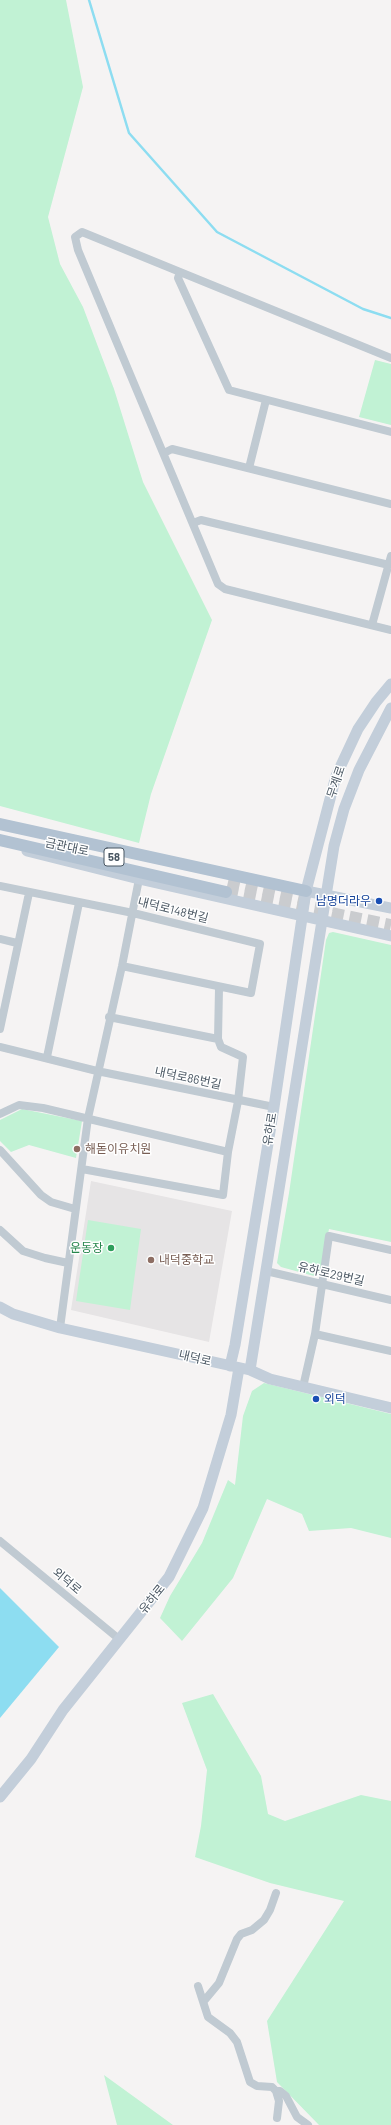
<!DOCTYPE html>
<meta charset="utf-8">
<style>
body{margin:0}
canvas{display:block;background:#f5f3f3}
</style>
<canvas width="391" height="2125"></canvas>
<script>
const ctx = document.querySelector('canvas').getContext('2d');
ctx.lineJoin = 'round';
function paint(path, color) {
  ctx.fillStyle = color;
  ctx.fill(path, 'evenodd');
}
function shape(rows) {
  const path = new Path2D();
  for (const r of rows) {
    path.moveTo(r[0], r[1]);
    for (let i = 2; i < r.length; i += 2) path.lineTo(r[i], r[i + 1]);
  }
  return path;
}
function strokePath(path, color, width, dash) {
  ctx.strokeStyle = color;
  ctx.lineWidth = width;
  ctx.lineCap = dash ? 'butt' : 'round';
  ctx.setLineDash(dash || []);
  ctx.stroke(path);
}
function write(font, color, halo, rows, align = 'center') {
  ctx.font = font + ' Barlow,"Noto Sans KR",sans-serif';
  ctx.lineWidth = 3;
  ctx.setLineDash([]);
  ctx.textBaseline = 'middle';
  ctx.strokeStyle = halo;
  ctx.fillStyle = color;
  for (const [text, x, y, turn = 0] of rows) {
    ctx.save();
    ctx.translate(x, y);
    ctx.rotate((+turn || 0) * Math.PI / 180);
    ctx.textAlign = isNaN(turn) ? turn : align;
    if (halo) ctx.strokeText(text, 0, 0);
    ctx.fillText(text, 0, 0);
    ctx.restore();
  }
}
paint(shape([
 [91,1181,232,1211,209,1342,71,1310]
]), '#e6e4e5');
paint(shape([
 [0,0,66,0,83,87,48,217,60,264,83,307,114,389,143,482,212,620,151,794,139,843,0,806],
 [375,360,391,364,391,425,359,417],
 [333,932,391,945,391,1242,329,1229,320,1273,314,1276,281,1267,277,1263,289,1193,326,940,329,933],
 [22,1109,82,1121,76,1158,29,1145,11,1152,0,1141,0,1120],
 [88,1220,141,1229,130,1310,76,1301],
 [264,1383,391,1414,391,1538,351,1528,309,1531,302,1514,267,1499,233,1578,182,1641,160,1618,170,1596,202,1543,228,1480,235,1485,243,1416,252,1391],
 [213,1694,261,1776,268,1814,285,1821,361,1795,391,1801,391,2125,319,2125,277,2082,267,2021,344,1901,270,1883,195,1857,201,1826,207,1770,182,1703],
 [104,2075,173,2125,117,2125]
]), '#c1f2d4');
paint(shape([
 [0,1588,59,1647,0,1718]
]), '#8dddf1');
strokePath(shape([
 [89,0,129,133,217,232,363,309,391,318]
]), '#8dddf1', 2.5);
strokePath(shape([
 [228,882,335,906],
 [226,892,391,925]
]), '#cacccf', 12, [12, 6]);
strokePath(shape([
 [180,272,178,278,229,390,391,432],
 [391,358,82,232,75,237,78,250,218,584,225,589,391,630],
 [164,453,172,449,391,504],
 [249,468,266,400],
 [193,523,201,520,389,565],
 [372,625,391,556],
 [0,886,133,913,260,944,251,993,122,966],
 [0,939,17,943],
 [109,1017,218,1039],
 [0,1029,29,893],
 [0,1047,97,1071,274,1107],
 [47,1057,79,903],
 [0,1114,19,1105,43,1108,228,1152],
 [0,1150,41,1195,51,1202,75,1209],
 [82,1169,223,1195,228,1152,238,1101,243,1057,221,1047,218,1039,219,988],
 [0,1230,23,1251,45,1258,68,1263],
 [266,1271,391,1300],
 [60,1328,88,1118,122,966,139,879],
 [315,1334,391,1351],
 [303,1387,315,1334,329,1236,391,1250],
 [0,1541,119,1639],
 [198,1986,208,2017,230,2033,237,2042,250,2082,257,2086,272,2087,276,2091,279,2101,277,2118],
 [204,2001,219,1983,237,1939,241,1934,252,1930,264,1920,270,1910,276,1893],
 [276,2091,280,2091,286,2096,297,2117,308,2125]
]), '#c0cad2', 8);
strokePath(shape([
 [27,851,139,879,391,936],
 [306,891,391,908],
 [0,1307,13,1314,60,1328,250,1370,270,1379,391,1408],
 [230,1366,235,1345,274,1107,306,891,336,776,358,729,376,702,391,684],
 [250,1370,334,846,344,809,359,770,391,708],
 [0,1797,31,1759,63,1710,169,1577,203,1508,231,1415,239,1368]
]), '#c3ceda', 11);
strokePath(shape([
 [0,824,306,891],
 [0,840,226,892]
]), '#b2c2d2', 12);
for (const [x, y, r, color] of [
 [379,901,4,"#1a4fb4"],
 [77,1149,4,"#8d6e63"],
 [111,1248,4,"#2e9e5b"],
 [151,1260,4,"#8d6e63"],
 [316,1399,4,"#1a4fb4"]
]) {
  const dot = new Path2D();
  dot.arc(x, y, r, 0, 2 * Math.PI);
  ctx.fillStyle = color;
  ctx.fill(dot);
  strokePath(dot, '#fff', 1.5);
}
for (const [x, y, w] of [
 [114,857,20]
]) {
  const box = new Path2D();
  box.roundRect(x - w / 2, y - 9, w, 18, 3);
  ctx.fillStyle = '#fff';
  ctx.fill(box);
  strokePath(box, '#495662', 1);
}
write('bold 11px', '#495662', null, [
 ["58",114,857]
]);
write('12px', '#495662', '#fff', [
 ["무계로",336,782,-71],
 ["금관대로",67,847,12],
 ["내덕로148번길",173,910,14],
 ["내덕로86번길",188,1078,12],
 ["유하로",270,1129,-81],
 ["유하로29번길",331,1274,13],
 ["내덕로",195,1358,13],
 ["외덕로",67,1581,40],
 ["유하로",152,1599,-51]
]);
write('12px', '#164399', '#fff', [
 ["남명더라우",371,901],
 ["외덕",324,1399,"left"]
], 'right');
write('12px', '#785e54', '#fff', [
 ["해돋이유치원",85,1149],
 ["내덕중학교",159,1260]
], 'left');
write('12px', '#27864d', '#fff', [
 ["운동장",103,1248]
], 'right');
</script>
